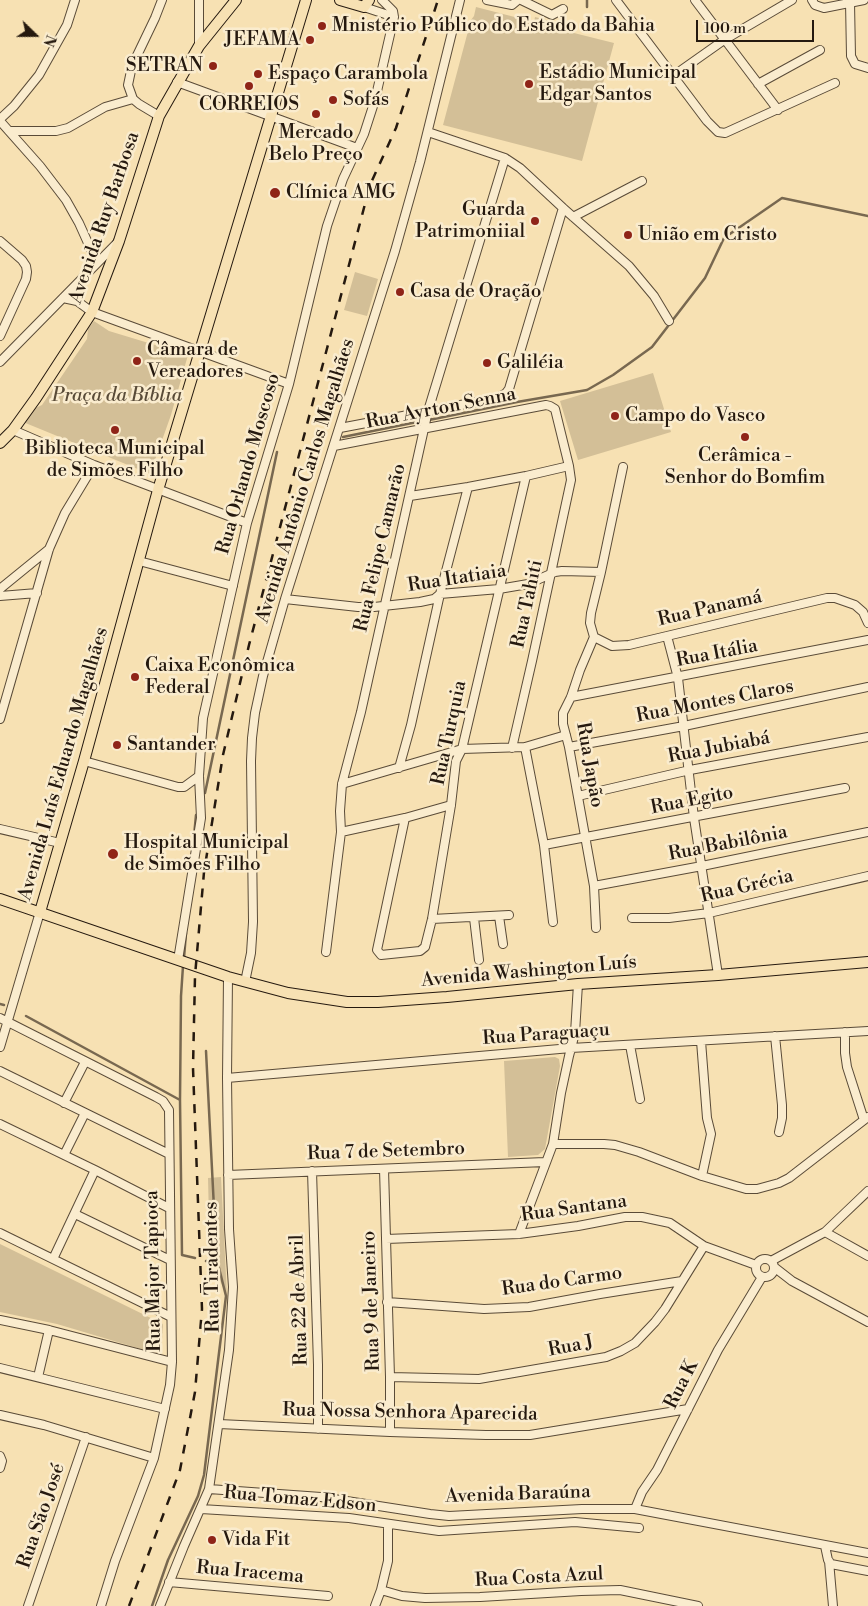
<!DOCTYPE html>
<meta charset="utf-8">
<style>
body{margin:0}
#map{position:relative;width:868px;height:1606px;overflow:hidden;background:#f7e1b3;font-family:"Libre Bodoni",serif}
canvas{display:block}
.north{position:absolute;left:10px;top:10px;width:50px;height:50px;-webkit-text-stroke:4px #faecce;paint-order:stroke;rotate:112deg;font-size:14px;font-weight:700;line-height:20px;text-align:center;color:#25190f}
.north::after{content:'';display:block;margin:auto;width:18px;height:22px;background:#25190f;clip-path:polygon(50% 0,100% 100%,50% 72%,0 100%)}
.scale{position:absolute;left:696px;top:20px;width:118px;height:22px;box-sizing:border-box;border:2px solid #25190f;border-top:0;padding-left:6px;font-size:15px;line-height:18px;white-space:nowrap;color:#25190f;-webkit-text-stroke:4px #faecce;paint-order:stroke}
</style>
<div id="map">
<canvas width="868" height="1606"></canvas>
<div class="north">N</div>
<div class="scale">100 m</div>
</div>
<script>
const ctx = document.querySelector('canvas').getContext('2d');
ctx.lineJoin = 'round';
function paint(path, color) {
  ctx.fillStyle = color;
  ctx.fill(path, 'evenodd');
}
function shape(rows) {
  const path = new Path2D();
  for (const r of rows) {
    if (r.length === 3) {
      path.moveTo(r[0] + r[2], r[1]);
      path.arc(r[0], r[1], r[2], 0, 2 * Math.PI);
      continue;
    }
    path.moveTo(r[0], r[1]);
    for (let i = 2; i < r.length; i += 2) path.lineTo(r[i], r[i + 1]);
  }
  return path;
}
function strokePath(path, color, width, dash) {
  ctx.strokeStyle = color;
  ctx.lineWidth = width;
  ctx.lineCap = dash ? 'butt' : 'round';
  ctx.setLineDash(dash || []);
  ctx.stroke(path);
}
function write(font, color, halo, rows, align = 'center') {
  ctx.font = font + ' "Libre Bodoni",serif';
  ctx.lineWidth = 5;
  ctx.setLineDash([]);
  ctx.textBaseline = 'middle';
  ctx.strokeStyle = halo;
  ctx.fillStyle = color;
  for (const [text, x, y, turn = 0] of rows) {
    ctx.save();
    ctx.translate(x, y);
    ctx.rotate((+turn || 0) * Math.PI / 180);
    ctx.textAlign = isNaN(turn) ? turn : align;
    if (halo) ctx.strokeText(text, 0, 0);
    ctx.fillText(text, 0, 0);
    ctx.restore();
  }
}
paint(shape([
 [476,7,534,22,535,17,558,23,558,29,614,43,582,161,443,125,471,20,474,16],
 [355,272,378,279,367,316,344,310],
 [94,321,109,331,188,355,171,415,150,474,23,422,29,411,42,405,87,339,88,329],
 [653,373,671,432,578,460,560,401],
 [555,1057,559,1059,560,1066,545,1149,538,1155,508,1157,504,1061],
 [221,1177,227,1296,210,1259,208,1178],
 [0,1244,163,1324,161,1355,57,1324,0,1312]
]), '#d3bf97');
strokePath(shape([
 [587,7,587,0],
 [429,420,517,402,587,390,613,375,652,347,705,278,724,238,782,198,868,216],
 [343,437,417,422],
 [205,793,277,452],
 [194,836,196,815],
 [184,958,186,933],
 [183,966,181,996,180,1100,182,1255,195,1258],
 [0,1004,4,1005],
 [26,1016,180,1100],
 [206,1051,215,1228,218,1264],
 [152,1606,168,1560,198,1496,204,1475,226,1296,218,1264,206,1261]
]), '#786850', 2.5);
const minor = shape([
 [487,0,512,5,518,0],
 [521,0,552,15,563,9],
 [616,0,707,121,718,132,725,133,835,83],
 [695,0,778,110],
 [812,0,815,5,824,8,864,0],
 [850,2,851,56,855,64,868,68],
 [364,7,394,17],
 [199,46,199,0],
 [673,76,724,40,792,0],
 [177,82,357,148],
 [758,84,820,50],
 [159,116,139,104,133,99,128,85,132,66,155,18,162,0],
 [0,119,14,106,39,75,67,25,75,0],
 [0,121,40,166,66,200,79,223,97,263],
 [9,131,56,131,68,128,105,107,133,99],
 [428,132,505,158,520,168,563,208,629,266,654,296,669,321],
 [573,217,642,181],
 [0,241,22,260,26,266,27,272,26,279,0,336],
 [63,298,77,301,92,312,289,384],
 [0,362,118,242],
 [340,428,497,398,506,393,509,389,563,208],
 [13,430,94,465,247,523],
 [334,446,546,405,550,406,555,409,569,466,571,480,532,661,512,748],
 [410,496,468,487,526,476,569,466],
 [139,561,233,586],
 [0,589,49,549],
 [0,596,37,593],
 [285,599,358,607,374,607,420,602,434,599,440,594,499,589,528,584,555,572,562,571,601,572],
 [667,636,678,678,694,818,718,975],
 [594,637,612,646,629,645,827,598,835,598,855,605,863,612,868,623],
 [571,697,868,640],
 [0,719,49,549,65,513,94,465],
 [525,747,544,845,553,922],
 [569,747,684,726,868,687],
 [84,761,178,787,184,787,199,776],
 [399,768,411,725,440,594,468,487],
 [342,784,462,749,525,747,566,735],
 [578,796,690,770,868,737],
 [405,818,377,950,381,955,420,951,425,947,432,919,451,805,456,761,462,749,526,476],
 [0,829,60,843],
 [341,832,405,818,451,805],
 [544,845,845,788],
 [594,886,702,866,868,832],
 [499,916,503,944],
 [474,918,479,960],
 [632,918,669,918,709,913,868,876],
 [432,919,509,915],
 [596,928,594,886,569,747,563,724,563,713,571,697,580,670,594,637,590,623,591,613,601,572,623,467],
 [326,952,341,832,340,811,342,784,361,712,428,411,505,158],
 [178,960,201,818,199,776,203,718,247,523,289,384,327,226,343,179,364,134,375,100,394,17,393,11,382,0],
 [245,982,251,953,253,922,251,761,252,738,255,713,263,676,285,599,395,251,420,162,460,0],
 [0,1018,156,1097,163,1101,169,1110,172,1362,170,1385,154,1458,115,1561,101,1606],
 [845,1032,845,1053,847,1067,864,1120],
 [775,1036,782,1105,782,1118,779,1132],
 [701,1041,707,1118,711,1134,702,1176],
 [630,1045,640,1099],
 [0,1047,40,912],
 [0,1071,169,1154],
 [227,1078,571,1048,868,1031],
 [64,1103,85,1062],
 [0,1124,95,1170,169,1208],
 [553,1144,604,1144,615,1145,639,1152,702,1176,746,1189,757,1189,779,1183,789,1178,868,1117],
 [64,1155,85,1113],
 [384,1169,390,1377,390,1432],
 [312,1171,318,1365,318,1429],
 [228,1175,545,1162],
 [75,1214,170,1260],
 [825,1232,868,1256],
 [0,1233,171,1317],
 [519,1234,553,1144,561,1093,569,1056,575,1033,578,984],
 [386,1239,519,1234,578,1226,625,1217,642,1217,670,1223,704,1246,756,1265],
 [765,1268,9],
 [53,1259,95,1170],
 [771,1261,825,1232,868,1191],
 [774,1267,792,1281,868,1322],
 [387,1302,484,1309,529,1307,600,1294,682,1281],
 [0,1320,49,1330,172,1362],
 [0,1368,165,1409],
 [38,1377,49,1330],
 [390,1377,479,1379,606,1357,621,1351,635,1343,655,1322,665,1309,704,1246],
 [0,1415,44,1425,154,1458],
 [219,1424,390,1432,486,1435,530,1435,688,1409],
 [0,1456,2,1461,0,1468],
 [209,1489,321,1497,430,1514,449,1516,582,1509,635,1509,868,1553],
 [201,1509,349,1518,439,1531,575,1522,639,1528],
 [635,1509,642,1492,657,1470,718,1350,762,1277],
 [825,1546,828,1560,831,1564,868,1571],
 [829,1561,833,1606],
 [169,1582,328,1596],
 [381,1590,402,1596,425,1598,480,1597,581,1591,620,1590,698,1606],
 [28,1606,86,1437],
 [160,1606,184,1546,209,1489,229,1350,233,1287,229,1229,227,1078,228,977],
 [375,1606,381,1590,388,1561,388,1525]
]);
const major = shape([
 [340,0,364,7,369,0],
 [0,443,13,430,36,398,92,312,119,241,159,116,199,46,236,0],
 [0,899,228,977,288,993,347,1002,378,1002,447,997,578,984,718,975,868,962],
 [40,912,84,761,158,490,306,0]
]);
strokePath(minor, '#5a4b38', 10);
strokePath(major, '#25190f', 12);
strokePath(minor, '#faecce', 8);
strokePath(major, '#f7e1b3', 10);
strokePath(shape([
 [129,1606,180,1470,195,1392,202,1309,193,1068,195,976,204,872,223,755,249,645,370,185,396,128,438,0]
]), '#25190f', 2.5, [9, 9]);
for (const [x, y, r, color] of [
 [322,26,5,"#8f2418"],
 [310,40,5,"#8f2418"],
 [213,66,5,"#8f2418"],
 [258,74,5,"#8f2418"],
 [529,84,5,"#8f2418"],
 [249,86,5,"#8f2418"],
 [333,100,5,"#8f2418"],
 [316,114,5,"#8f2418"],
 [275,193,6,"#8f2418"],
 [535,221,5,"#8f2418"],
 [628,235,5,"#8f2418"],
 [400,292,5,"#8f2418"],
 [137,361,5,"#8f2418"],
 [487,363,5,"#8f2418"],
 [615,416,5,"#8f2418"],
 [115,430,5,"#8f2418"],
 [745,437,5,"#8f2418"],
 [135,677,5,"#8f2418"],
 [117,745,5,"#8f2418"],
 [113,854,6,"#8f2418"],
 [212,1540,5,"#8f2418"]
]) {
  const dot = new Path2D();
  dot.arc(x, y, r, 0, 2 * Math.PI);
  ctx.fillStyle = color;
  ctx.fill(dot);
  strokePath(dot, '#faecce', 2);
}
write('19px', '#25190f', '#faecce', [
 ["Mnistério Público do Estado da Bahia",332,26],
 ["JEFAMA",300,40,"right"],
 ["SETRAN",203,66,"right"],
 ["Estádio Municipal",539,73],
 ["Edgar Santos",539,95],
 ["Espaço Carambola",268,74],
 ["Sofás",343,100],
 ["CORREIOS",249,105,"center"],
 ["Mercado",316,133,"center"],
 ["Belo Preço",316,155,"center"],
 ["Clínica AMG",286,193],
 ["Guarda",525,210,"right"],
 ["Patrimoniial",525,232,"right"],
 ["União em Cristo",638,235],
 ["Casa de Oração",410,292],
 ["Câmara de",147,350],
 ["Vereadores",147,372],
 ["Galiléia",497,363],
 ["Campo do Vasco",625,416],
 ["Biblioteca Municipal",115,449,"center"],
 ["de Simões Filho",115,471,"center"],
 ["Cerâmica -",745,456,"center"],
 ["Senhor do Bomfim",745,478,"center"],
 ["Caixa Econômica",145,666],
 ["Federal",145,688],
 ["Santander",127,745],
 ["Hospital Municipal",124,843],
 ["de Simões Filho",124,865],
 ["Vida Fit",222,1540]
], 'left');
write('19px', '#25190f', '#faecce', [
 ["Avenida Ruy Barbosa",105,218,-71],
 ["Rua Ayrton Senna",441,409,-11],
 ["Rua Orlando Moscoso",249,464,-74],
 ["Avenida Antônio Carlos Magalhães",306,481,-73],
 ["Rua Felipe Camarão",381,548,-77],
 ["Rua Itatiaia",457,579,-9],
 ["Rua Tahiti",528,604,-78],
 ["Rua Panamá",710,609,-13],
 ["Rua Itália",717,654,-11],
 ["Rua Montes Claros",715,702,-11],
 ["Rua Turquia",450,733,-78],
 ["Rua Jubiabá",719,748,-11],
 ["Avenida Luís Eduardo Magalhães",64,764,-74],
 ["Rua Japão",589,765,80],
 ["Rua Egito",692,801,-11],
 ["Rua Babilônia",728,844,-11],
 ["Rua Grécia",747,887,-13],
 ["Avenida Washington Luís",529,972,-5],
 ["Rua Paraguaçu",546,1035,-4],
 ["Rua 7 de Setembro",386,1152,-2],
 ["Rua Santana",574,1209,-8],
 ["Rua Tiradentes",213,1267,-91],
 ["Rua Major Tapioca",154,1271,-91],
 ["Rua do Carmo",562,1282,-8],
 ["Rua 22 de Abril",300,1300,-92],
 ["Rua 9 de Janeiro",372,1301,-92],
 ["Rua J",571,1347,-11],
 ["Rua K",682,1385,-63],
 ["Rua Nossa Senhora Aparecida",410,1413,1],
 ["Avenida Baraúna",518,1495,-2],
 ["Rua Tomaz Edson",300,1500,5],
 ["Rua São José",42,1516,-71],
 ["Rua Iracema",250,1573,5],
 ["Rua Costa Azul",539,1578,-3]
]);
write('italic 19px', '#594b38', '#faecce', [
 ["Praça da Bíblia",117,396]
]);
</script>
